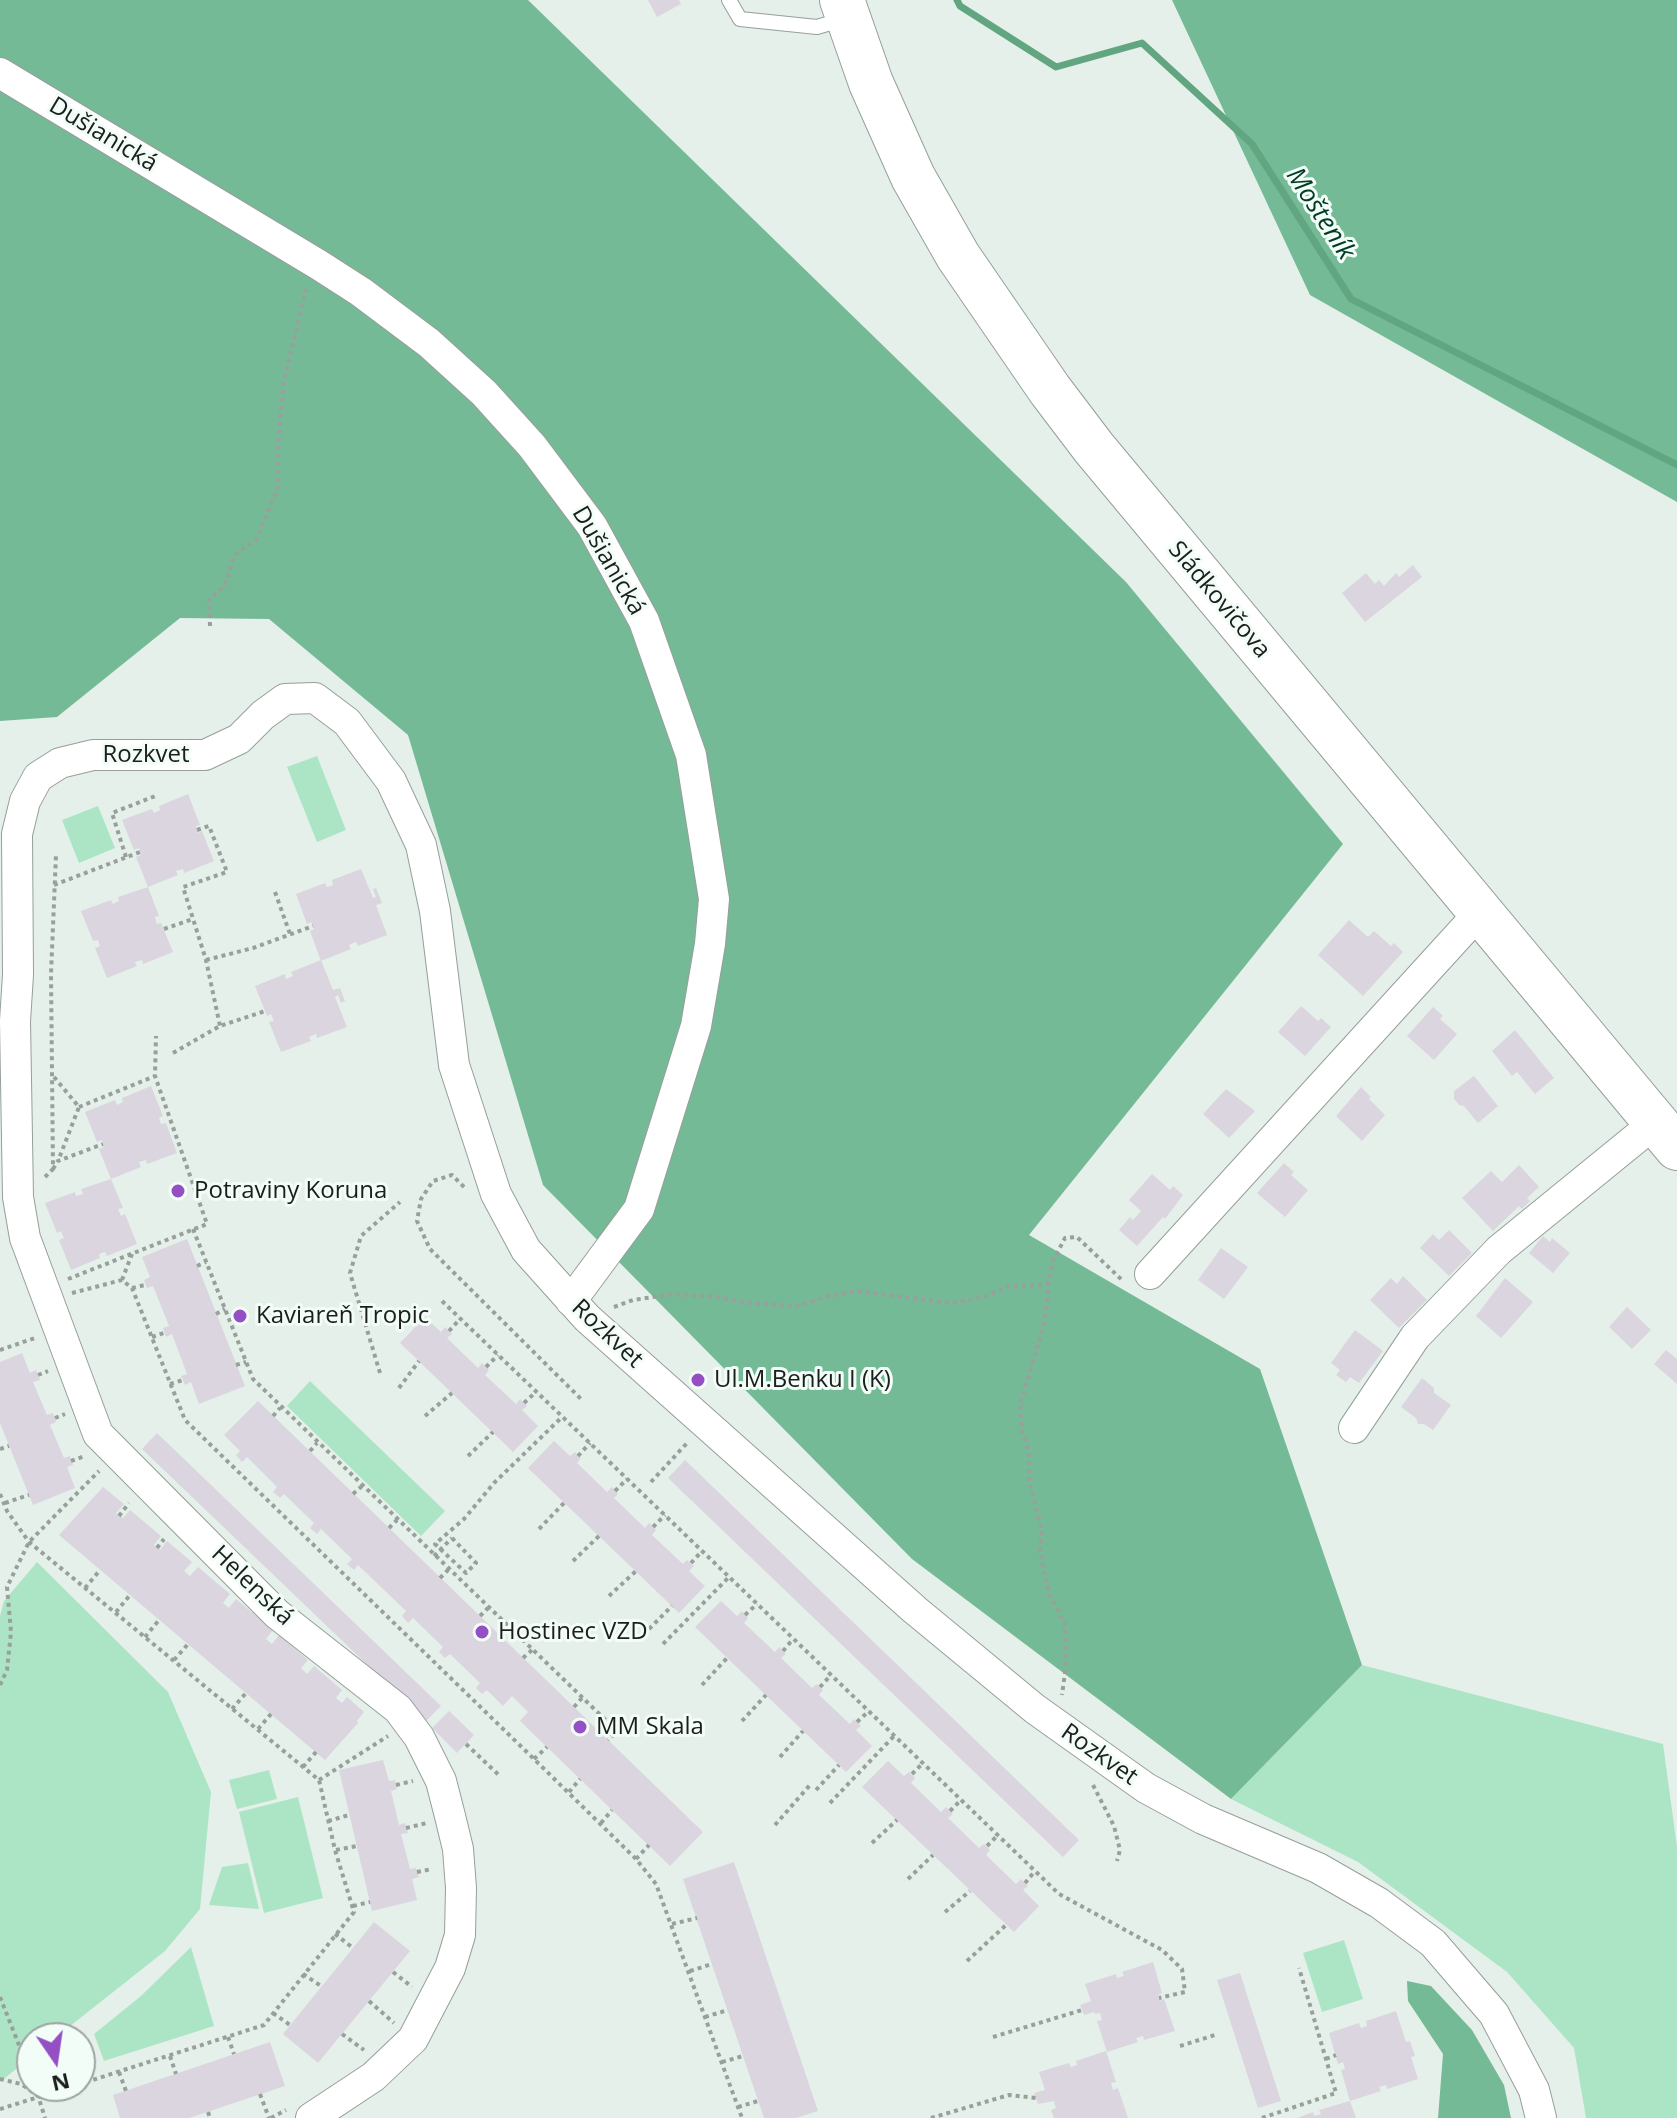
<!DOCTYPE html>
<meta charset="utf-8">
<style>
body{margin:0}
#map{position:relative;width:1677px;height:2118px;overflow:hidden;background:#e6f0ea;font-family:"Open Sans",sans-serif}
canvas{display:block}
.north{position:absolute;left:16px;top:2022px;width:80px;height:80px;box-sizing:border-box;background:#f3fdf7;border:2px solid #9da49f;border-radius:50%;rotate:167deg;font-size:22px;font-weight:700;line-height:32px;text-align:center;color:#1b1e1c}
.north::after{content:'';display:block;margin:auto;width:28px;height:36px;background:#934fc3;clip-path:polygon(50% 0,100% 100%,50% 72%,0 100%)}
</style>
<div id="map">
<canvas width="1677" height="2118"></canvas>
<div class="north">N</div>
</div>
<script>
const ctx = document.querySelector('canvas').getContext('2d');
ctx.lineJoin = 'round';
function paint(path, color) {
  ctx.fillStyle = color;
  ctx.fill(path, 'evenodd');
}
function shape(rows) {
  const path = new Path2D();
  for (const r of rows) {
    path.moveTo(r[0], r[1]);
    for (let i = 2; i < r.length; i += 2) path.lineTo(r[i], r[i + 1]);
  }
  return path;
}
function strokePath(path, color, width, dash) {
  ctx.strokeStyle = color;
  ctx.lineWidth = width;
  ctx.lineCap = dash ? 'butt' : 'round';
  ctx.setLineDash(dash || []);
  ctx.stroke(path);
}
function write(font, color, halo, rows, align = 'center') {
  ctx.font = font + ' "Open Sans",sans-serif';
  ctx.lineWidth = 6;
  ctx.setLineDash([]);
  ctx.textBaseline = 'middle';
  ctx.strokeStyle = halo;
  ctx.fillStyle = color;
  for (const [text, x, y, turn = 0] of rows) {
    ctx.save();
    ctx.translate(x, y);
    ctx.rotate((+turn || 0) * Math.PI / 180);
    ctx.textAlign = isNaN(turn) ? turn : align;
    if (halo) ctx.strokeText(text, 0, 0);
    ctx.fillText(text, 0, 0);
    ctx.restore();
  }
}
paint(shape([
 [317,756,346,830,317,842,287,767],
 [98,806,115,848,79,863,62,820],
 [310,1381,445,1511,421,1536,287,1406],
 [37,1562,168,1692,211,1792,200,1909,165,1951,55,2038,32,2038,32,2056,0,2082,0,1616,4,1601],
 [1362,1665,1663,1744,1677,1847,1677,2118,1586,2118,1574,2048,1507,1972,1358,1862,1231,1799],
 [269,1770,277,1799,237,1809,229,1780],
 [298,1797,323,1898,264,1913,239,1812],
 [248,1863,259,1909,209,1905,222,1867],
 [1344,1940,1363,1999,1322,2012,1303,1953],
 [191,1947,214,2026,104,2061,94,2034,141,1996]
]), '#ace5c5');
paint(shape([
 [0,0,528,0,1126,582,1343,844,1029,1235,1260,1369,1362,1665,1231,1799,912,1559,543,1185,408,735,269,619,180,618,57,717,0,721],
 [1172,0,1677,0,1677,502,1310,295],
 [1407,1981,1431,1986,1472,2030,1504,2085,1511,2118,1438,2118,1443,2054,1408,2001]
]), '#75ba96');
strokePath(shape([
 [957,0,960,6,1056,67,1142,43,1252,144,1351,299,1677,465]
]), '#61a581', 7);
paint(shape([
 [648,0,679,0,681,4,657,17],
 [1413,565,1422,577,1365,622,1342,593,1366,573,1375,584,1379,580,1384,586,1396,573,1399,577],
 [188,794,200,825,196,826,197,830,198,833,202,831,214,861,184,873,183,869,176,871,178,875,148,887,159,916,155,917,156,921,157,924,161,923,173,952,143,964,142,960,135,962,137,966,107,978,95,948,100,946,98,940,93,941,81,911,111,900,113,904,119,901,118,897,148,887,136,857,141,855,139,848,134,850,122,820,152,809,154,813,160,810,159,806],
 [361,869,373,898,376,897,373,889,376,888,382,903,376,905,387,935,358,946,356,942,349,945,351,949,321,961,310,931,314,929,311,922,307,924,296,894,325,883,327,887,333,885,332,880],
 [1349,920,1368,937,1374,931,1391,946,1394,943,1403,952,1363,996,1318,955],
 [321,960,333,990,340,988,345,1001,341,1003,338,995,335,997,347,1027,317,1038,316,1034,309,1037,311,1041,281,1052,269,1022,274,1021,271,1014,267,1016,255,986,285,974,286,979,293,976,291,972],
 [1301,1006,1318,1021,1321,1018,1331,1027,1305,1056,1278,1032],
 [1433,1007,1443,1016,1440,1019,1457,1034,1434,1060,1407,1036],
 [1515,1030,1554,1078,1535,1094,1517,1072,1512,1076,1492,1051],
 [1474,1076,1498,1106,1478,1123,1464,1106,1459,1105,1454,1099,1454,1091],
 [151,1086,163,1116,159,1118,161,1124,166,1123,177,1153,147,1164,146,1160,139,1162,141,1167,111,1179,99,1149,104,1147,102,1140,97,1142,85,1112,115,1100,117,1105,123,1102,122,1098],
 [1361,1087,1371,1097,1369,1099,1385,1115,1362,1141,1336,1116],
 [1226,1089,1255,1111,1229,1138,1203,1114],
 [1284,1163,1294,1172,1291,1175,1308,1190,1285,1217,1257,1193],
 [1519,1165,1539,1187,1527,1198,1530,1201,1522,1209,1519,1206,1493,1231,1462,1198,1491,1171,1502,1182],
 [1152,1174,1170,1190,1173,1186,1183,1195,1165,1219,1163,1217,1137,1246,1119,1230,1130,1217,1133,1220,1141,1211,1129,1200],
 [111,1179,123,1208,118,1209,121,1216,125,1214,137,1244,107,1256,105,1252,99,1254,100,1258,71,1270,59,1240,64,1238,61,1231,57,1233,45,1203,75,1192,76,1196,83,1194,81,1189],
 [1449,1230,1472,1253,1449,1276,1420,1248,1433,1234,1439,1240],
 [1543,1236,1550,1242,1552,1238,1570,1253,1553,1273,1529,1253],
 [187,1239,245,1386,199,1404,191,1382,185,1385,181,1376,187,1374,172,1334,166,1337,163,1328,169,1326,153,1286,147,1288,144,1280,150,1277,142,1257],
 [1221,1248,1248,1267,1224,1299,1198,1280],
 [1403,1276,1427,1300,1399,1328,1370,1300,1391,1278,1397,1284],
 [1505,1278,1533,1302,1501,1338,1476,1316],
 [1627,1307,1651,1330,1632,1349,1609,1327],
 [425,1317,441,1332,445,1327,452,1334,447,1338,478,1368,482,1363,489,1370,485,1375,516,1404,520,1399,527,1406,522,1410,538,1426,513,1452,400,1343],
 [1355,1330,1383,1351,1359,1383,1350,1377,1346,1382,1336,1375,1340,1370,1331,1363],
 [1666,1350,1677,1359,1677,1384,1654,1364],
 [22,1353,30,1373,36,1370,40,1380,33,1382,47,1415,53,1413,56,1422,50,1425,64,1458,70,1456,71,1461,73,1465,67,1467,75,1488,33,1505,0,1423,0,1362],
 [1422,1378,1434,1388,1434,1393,1451,1405,1433,1430,1424,1424,1418,1424,1416,1418,1401,1407],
 [258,1401,703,1832,670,1866,520,1721,528,1712,512,1696,503,1706,487,1690,482,1694,476,1688,480,1683,450,1654,445,1658,439,1652,443,1647,413,1618,408,1623,402,1616,406,1611,358,1565,354,1570,347,1564,352,1559,321,1529,317,1534,310,1528,314,1523,284,1494,280,1498,273,1492,277,1487,247,1457,242,1462,236,1455,240,1451,224,1435],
 [157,1433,441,1706,426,1721,142,1449],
 [554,1441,570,1456,575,1452,581,1458,577,1463,607,1492,612,1487,618,1494,614,1498,645,1528,649,1523,656,1530,652,1535,683,1564,687,1560,694,1566,689,1571,705,1586,679,1613,528,1468],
 [685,1460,1079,1840,1063,1857,668,1478],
 [103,1487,124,1504,116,1513,123,1518,130,1510,161,1536,154,1545,160,1550,167,1541,192,1562,184,1571,190,1576,198,1567,230,1594,223,1603,229,1608,236,1599,273,1630,266,1639,272,1644,279,1635,308,1660,301,1668,307,1674,314,1666,342,1690,336,1698,342,1703,347,1697,364,1712,357,1721,358,1723,325,1760,59,1535],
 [721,1601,737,1616,742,1611,748,1618,744,1623,775,1652,779,1647,786,1654,781,1658,812,1688,817,1684,823,1690,819,1695,850,1724,854,1719,861,1726,856,1730,872,1746,846,1772,695,1627],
 [449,1711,474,1735,457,1753,432,1728],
 [383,1760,389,1781,395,1780,397,1789,391,1791,399,1825,405,1823,408,1833,401,1834,410,1869,416,1868,419,1877,412,1879,417,1900,372,1911,339,1770],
 [888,1761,904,1776,909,1772,915,1778,911,1783,941,1812,946,1807,953,1814,948,1818,979,1848,984,1844,990,1850,986,1855,1016,1884,1021,1879,1028,1886,1023,1890,1039,1906,1014,1932,862,1787],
 [734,1862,818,2111,796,2118,764,2118,683,1879],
 [374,1922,410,1951,318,2063,283,2034],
 [1153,1962,1162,1993,1158,1995,1160,2001,1164,1999,1175,2031,1144,2040,1143,2036,1136,2038,1138,2042,1107,2052,1097,2021,1102,2020,1100,2013,1095,2014,1094,2012,1084,2015,1080,2005,1091,2001,1085,1984,1116,1974,1117,1978,1124,1976,1122,1972],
 [1240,1973,1281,2101,1258,2108,1217,1980],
 [1396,2011,1406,2042,1410,2041,1415,2056,1411,2057,1418,2079,1387,2089,1386,2085,1379,2087,1381,2091,1350,2101,1356,2118,1297,2118,1313,2112,1314,2116,1321,2114,1319,2110,1350,2101,1341,2070,1345,2069,1343,2062,1338,2064,1329,2033,1359,2023,1361,2028,1367,2026,1366,2021],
 [270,2042,285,2086,189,2118,120,2118,113,2095],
 [1106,2051,1116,2082,1111,2083,1113,2090,1118,2088,1128,2118,1054,2118,1051,2110,1056,2108,1054,2101,1038,2104,1034,2093,1045,2090,1039,2072,1069,2063,1071,2067,1077,2065,1076,2061]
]), '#dad5de');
const service = shape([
 [729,0,740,19,817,27,844,19]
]);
const minor = shape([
 [0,73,319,265,361,292,429,343,484,393,532,446,592,526,644,621,691,755,714,899,710,944,696,1026,639,1209,571,1301],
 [1150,1274,1480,912],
 [1354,1428,1415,1337,1499,1250,1656,1122],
 [311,2118,373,2077,413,2039,450,1968,460,1935,461,1888,458,1849,450,1816,441,1781,419,1737,398,1709,277,1614,98,1434,25,1238,18,1197,15,1021,18,975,17,834,25,801,38,777,60,763,93,755,205,755,239,739,263,715,285,699,315,698,347,722,391,781,421,845,435,911,454,1065,496,1194,526,1250,587,1318,915,1610,1035,1709,1146,1788,1203,1819,1318,1868,1379,1903,1433,1943,1494,2014,1534,2090,1541,2118]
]);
const primary = shape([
 [842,0,871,83,913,177,958,256,1050,390,1094,448,1677,1148]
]);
strokePath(service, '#969f99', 16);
strokePath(minor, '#969f99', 32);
strokePath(primary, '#969f99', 46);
strokePath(shape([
 [210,626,209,600,225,585,234,556,257,538,278,487,278,445,284,380,307,286],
 [197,830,209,826,227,872,183,887,206,960,220,1026],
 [126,857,112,813,158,795],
 [54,885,140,852],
 [275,892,290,934],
 [164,929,193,919],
 [206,960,253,948,313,926],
 [173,1053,220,1026,265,1011],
 [54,1077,79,1107,58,1161],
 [79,1107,155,1076],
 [53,1169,58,1161,103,1144],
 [45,1177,53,1169,51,974,56,855],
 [464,1187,452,1175,433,1181,421,1199,417,1221,430,1249,582,1400],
 [193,1229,253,1379,617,1731,608,1740],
 [197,1266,206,1262],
 [68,1279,207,1224,155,1076,156,1036],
 [122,1280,132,1254],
 [1049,1282,1044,1325,1020,1404,1022,1432,1029,1452,1029,1480,1042,1531,1040,1551,1048,1592,1065,1624,1066,1665,1062,1695],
 [132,1288,145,1285],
 [72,1293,122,1280,132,1288,185,1420,534,1759,636,1859,656,1884,742,2118],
 [442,1301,1059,1894,1162,1950,1182,1969,1185,1992,1159,1998],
 [614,1307,633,1300,674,1294,718,1297,747,1303,798,1306,829,1296,857,1291,950,1303,981,1298,1011,1286,1042,1285,1049,1282,1053,1261,1065,1238,1077,1237,1123,1281],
 [216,1314,225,1309],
 [449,1331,460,1319],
 [152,1337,164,1333],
 [0,1350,35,1338],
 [236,1365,246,1362],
 [486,1367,498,1355],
 [380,1373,350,1273,361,1236,400,1202],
 [38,1375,48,1371],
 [170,1384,183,1380],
 [399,1388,419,1361],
 [524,1403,536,1392],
 [273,1416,280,1408],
 [425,1416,452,1393],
 [55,1418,65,1414],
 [0,1449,9,1446],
 [310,1451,317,1443],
 [468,1456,493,1432],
 [578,1456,590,1443],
 [71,1461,85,1456],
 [651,1482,688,1442],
 [615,1491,627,1479],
 [0,1494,7,1511,29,1542,319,1780,335,1850,354,1912,264,2025,80,2084],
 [353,1494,362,1486],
 [5,1503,29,1495],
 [119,1516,129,1503],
 [653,1527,665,1515],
 [389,1528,397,1520],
 [539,1529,564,1503],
 [452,1538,476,1563,466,1573,435,1544,464,1519,494,1483,562,1417],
 [157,1548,164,1539],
 [573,1561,599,1536],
 [691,1563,702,1551],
 [440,1578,448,1570],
 [85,1588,100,1570],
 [609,1596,636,1571],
 [116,1612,130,1595],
 [745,1615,757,1604],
 [480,1616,488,1608],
 [649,1629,672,1606],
 [145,1637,159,1620],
 [663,1644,729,1577],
 [783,1651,793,1639],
 [523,1658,532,1650],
 [174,1660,188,1644],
 [0,1685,7,1670,11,1632,7,1587,29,1542,99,1471],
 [702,1685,727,1658],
 [820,1687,831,1675],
 [574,1707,582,1698],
 [232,1709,246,1693],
 [742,1721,766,1695],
 [857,1722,869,1711],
 [258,1729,271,1714],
 [466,1744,501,1777],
 [780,1757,803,1731],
 [534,1759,547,1747],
 [303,1767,316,1752],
 [912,1774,923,1763],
 [319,1780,388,1736],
 [396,1785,413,1781],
 [1093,1785,1114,1826,1120,1850,1117,1861],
 [816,1790,839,1765],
 [569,1792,580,1779],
 [830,1803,894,1736],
 [950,1811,961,1800],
 [328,1821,349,1815],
 [601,1823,612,1810],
 [775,1825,810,1785],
 [406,1828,427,1823],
 [872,1843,897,1820],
 [987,1846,998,1835],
 [336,1850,357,1846],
 [636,1859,649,1845],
 [417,1872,432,1869],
 [908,1879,933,1855],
 [1025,1883,1035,1871],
 [353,1906,370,1902],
 [945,1912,970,1891],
 [672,1924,697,1918],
 [335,1934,353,1948],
 [967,1961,1006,1925],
 [690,1971,712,1964],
 [393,1972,412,1987],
 [303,1974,321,1986],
 [0,1997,32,2078],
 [369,2001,394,2023],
 [273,2013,290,2025],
 [705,2017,728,2010],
 [342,2034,364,2050],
 [228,2037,234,2054],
 [993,2037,1082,2010],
 [1180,2046,1215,2035],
 [170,2056,176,2074],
 [1326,2059,1336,2055],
 [722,2062,743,2056],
 [119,2072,126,2091],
 [0,2079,21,2084,40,2097],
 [35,2086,45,2118],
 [260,2094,269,2118],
 [738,2107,758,2101],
 [0,2109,74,2086],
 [208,2112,210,2118],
 [271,2118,286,2110],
 [931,2118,1009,2095,1036,2098],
 [1262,2118,1336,2093,1299,1968]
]), '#98a09b', 4, [4, 4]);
strokePath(service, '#fff', 14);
strokePath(minor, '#fff', 30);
strokePath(primary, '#fff', 44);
strokePath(shape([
 [434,1556,452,1538]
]), '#98a09b', 4, [4, 4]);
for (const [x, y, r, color] of [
 [178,1191,8,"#934fc3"],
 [240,1316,8,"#934fc3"],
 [698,1380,8,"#934fc3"],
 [482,1632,8,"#934fc3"],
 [580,1727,8,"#934fc3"]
]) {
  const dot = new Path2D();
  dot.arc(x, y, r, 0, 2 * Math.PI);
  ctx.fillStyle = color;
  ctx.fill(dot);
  strokePath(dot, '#f3fdf7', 3);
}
write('24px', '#1b1e1c', '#f3fdf7', [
 ["Dušianická",103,135,31],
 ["Dušianická",608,561,60],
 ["Sládkovičova",1219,600,50],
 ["Rozkvet",146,755],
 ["Rozkvet",607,1334,43],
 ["Helenská",252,1586,44],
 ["Rozkvet",1099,1755,35]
]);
write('24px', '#1b1e1c', '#f3fdf7', [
 ["Potraviny Koruna",194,1191],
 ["Kaviareň Tropic",256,1316],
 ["Ul.M.Benku I (K)",714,1380],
 ["Hostinec VZD",498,1632],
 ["MM Skala",596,1727]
], 'left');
write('italic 26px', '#003b24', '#f3fdf7', [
 ["Mošteník",1320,214,57]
]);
</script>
